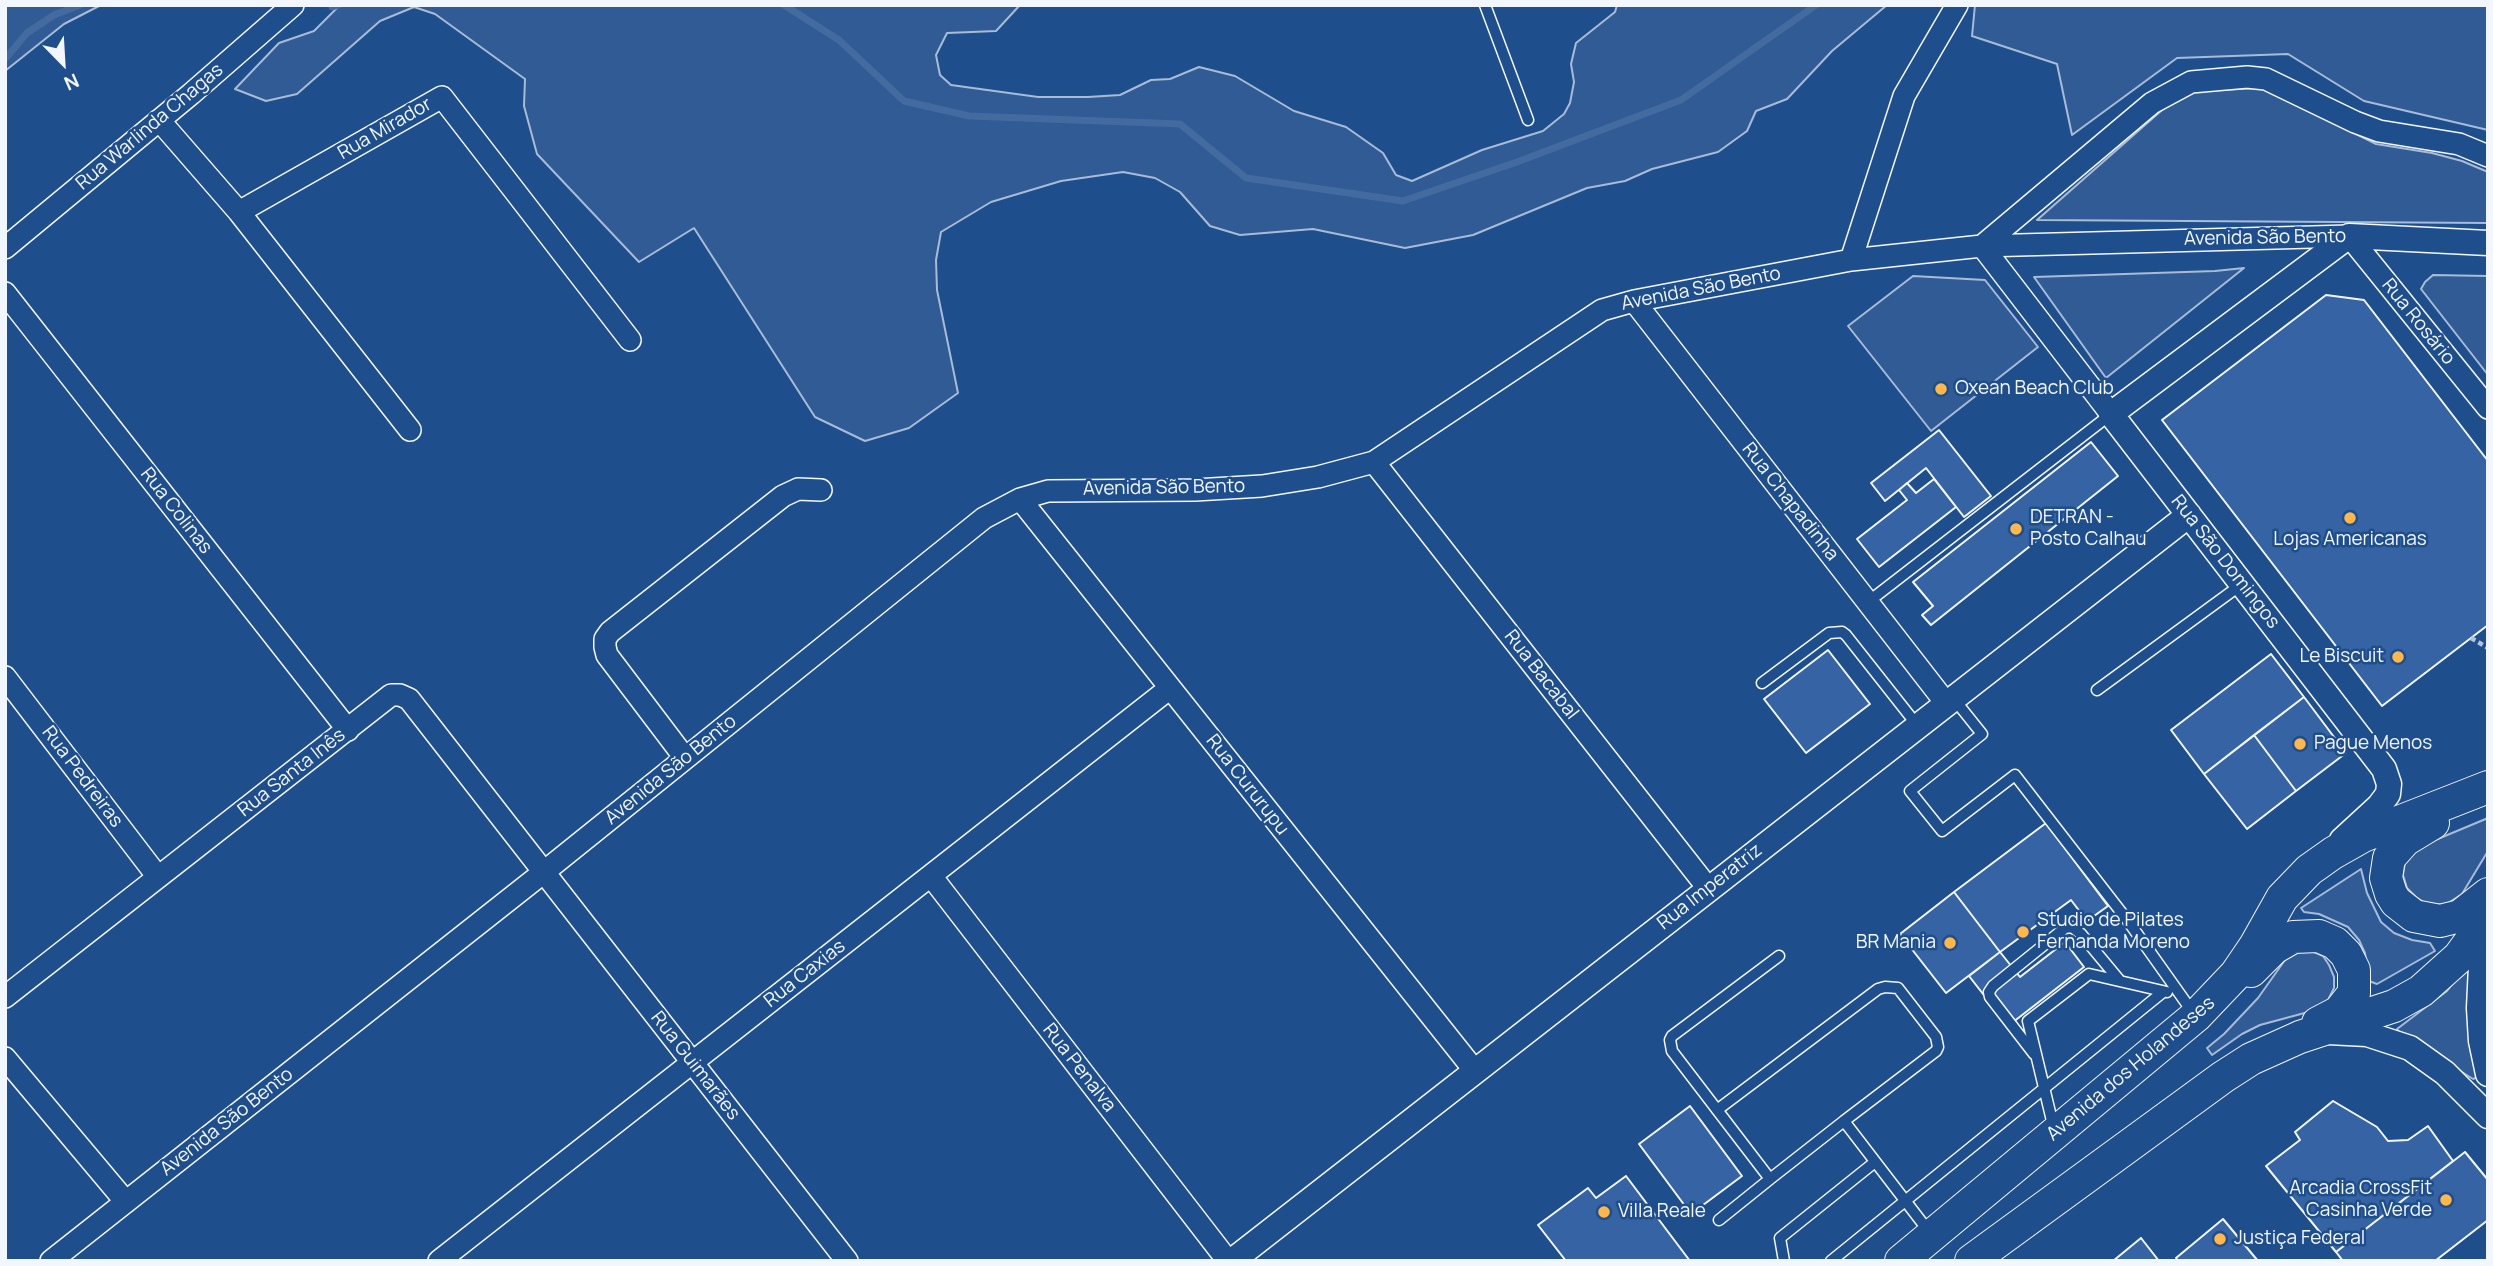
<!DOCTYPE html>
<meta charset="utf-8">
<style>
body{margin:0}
#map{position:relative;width:2493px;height:1266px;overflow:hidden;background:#1f4e8c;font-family:Manrope,sans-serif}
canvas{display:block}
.frame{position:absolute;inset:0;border:7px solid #f2f6ff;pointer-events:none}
.north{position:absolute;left:28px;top:28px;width:70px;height:70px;-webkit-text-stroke:5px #1f4e8c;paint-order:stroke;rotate:156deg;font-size:19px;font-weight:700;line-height:28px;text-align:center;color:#f2f6ff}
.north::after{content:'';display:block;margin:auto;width:24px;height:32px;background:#f2f6ff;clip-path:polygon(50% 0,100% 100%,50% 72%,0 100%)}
</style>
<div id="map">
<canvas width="2493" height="1266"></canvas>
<div class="frame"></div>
<div class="north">N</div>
</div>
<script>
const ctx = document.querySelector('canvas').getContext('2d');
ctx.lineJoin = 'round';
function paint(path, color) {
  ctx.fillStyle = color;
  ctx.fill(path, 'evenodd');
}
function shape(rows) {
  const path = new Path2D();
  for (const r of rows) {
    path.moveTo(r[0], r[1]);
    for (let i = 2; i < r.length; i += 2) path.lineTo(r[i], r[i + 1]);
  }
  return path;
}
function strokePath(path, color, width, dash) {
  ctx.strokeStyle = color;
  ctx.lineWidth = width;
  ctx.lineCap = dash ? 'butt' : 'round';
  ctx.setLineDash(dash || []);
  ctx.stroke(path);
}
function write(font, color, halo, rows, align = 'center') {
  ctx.font = font + ' Manrope,sans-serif';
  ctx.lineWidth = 5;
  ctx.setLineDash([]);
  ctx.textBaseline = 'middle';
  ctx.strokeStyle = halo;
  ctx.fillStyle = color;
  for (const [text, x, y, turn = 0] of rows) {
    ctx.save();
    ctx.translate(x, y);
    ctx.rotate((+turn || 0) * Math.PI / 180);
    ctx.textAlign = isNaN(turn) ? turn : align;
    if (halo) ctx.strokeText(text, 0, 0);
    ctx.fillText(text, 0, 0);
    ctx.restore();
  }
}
const built = shape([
 [5,5,101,5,64,24,5,71,5,5],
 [340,5,1020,5,996,31,947,33,936,55,940,75,951,85,1038,97,1088,97,1120,95,1151,80,1170,79,1199,67,1235,76,1294,111,1346,127,1383,153,1396,175,1412,181,1482,150,1543,131,1564,114,1570,103,1574,82,1571,64,1576,43,1615,12,1617,5,1887,5,1832,51,1787,99,1756,111,1747,131,1718,152,1652,169,1625,181,1587,188,1473,235,1405,248,1313,229,1240,235,1210,226,1180,192,1155,178,1123,172,1061,181,991,202,941,232,936,260,937,290,958,393,909,428,865,441,815,417,694,228,639,262,537,154,524,106,525,79,435,14,414,7,380,21,297,94,266,101,235,89,279,43,314,31,340,5],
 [1975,5,2488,5,2488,130,2364,101,2288,54,2177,58,2072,135,2057,64,1972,36,1975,5],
 [2260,88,2283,97,2376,144,2432,153,2462,161,2488,172,2488,223,2037,220,2178,96,2200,91,2260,88],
 [2244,268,2106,378,2034,277,2215,271,2244,268],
 [2433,275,2488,276,2488,375,2421,289,2425,282,2433,275],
 [1913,276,1985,280,2038,347,1931,431,1848,326,1913,276],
 [2488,818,2488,851,2462,894,2445,905,2425,903,2416,897,2407,888,2403,875,2405,862,2421,846,2488,818],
 [2361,869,2367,893,2381,922,2394,933,2412,940,2430,943,2435,951,2377,984,2369,981,2365,953,2359,940,2348,927,2319,914,2304,912,2301,908,2361,869],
 [2302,952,2314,952,2323,956,2329,965,2334,977,2334,988,2328,1000,2312,1011,2260,1025,2242,1034,2212,1055,2207,1048,2224,1034,2258,998,2285,960,2292,954,2302,952],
 [2469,962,2480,1076,2473,1079,2400,1033,2397,1029,2447,991,2469,962]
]);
paint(built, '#305b95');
strokePath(built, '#a8bbd7', 2);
strokePath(shape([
 [784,5,839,40,904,101,969,116,1180,124,1246,178,1403,201,1517,162,1681,100,1816,5],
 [332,7,339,5],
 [5,59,27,33,54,15,80,5]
]), '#446ba0', 7);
const building = shape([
 [2326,295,2364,300,2488,461,2488,625,2382,706,2162,420,2326,295],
 [1939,430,1991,496,1964,517,1926,468,1885,501,1871,483,1939,430],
 [2091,442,2118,476,1931,625,1922,615,1933,606,1913,582,2091,442],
 [1934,479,1956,507,1879,567,1857,539,1907,500,1899,490,1907,483,1916,493,1934,479],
 [1828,650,1870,704,1806,753,1764,699,1828,650],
 [2271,654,2304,697,2204,774,2171,730,2271,654],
 [2304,697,2346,753,2296,791,2254,735,2304,697],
 [2254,735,2296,791,2247,829,2204,774,2254,735],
 [2046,823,2108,906,2087,921,2071,900,2000,952,1954,892,2046,823],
 [1954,892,2000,952,1946,993,1900,934,1954,892],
 [2065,942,2084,967,2008,1026,1969,976,2000,952,2020,977,2065,942],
 [2333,1101,2377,1127,2388,1141,2408,1140,2428,1126,2453,1161,2336,1252,2266,1166,2300,1140,2295,1132,2333,1101],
 [1690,1106,1742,1176,1691,1214,1639,1144,1690,1106],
 [2465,1152,2488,1180,2488,1220,2435,1261,2343,1261,2336,1252,2465,1152],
 [1626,1176,1690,1261,1566,1261,1538,1225,1588,1188,1596,1198,1626,1176],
 [2223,1219,2258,1261,2178,1261,2176,1258,2223,1219],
 [2141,1238,2159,1261,2113,1261,2141,1238]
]);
paint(building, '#3563a3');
strokePath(building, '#f2f6ff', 2);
const service = shape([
 [1485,5,1528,120],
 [1868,602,2111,414],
 [1762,683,1829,633,1842,632,1846,635,1917,725],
 [2097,690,2242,584],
 [1954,699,1982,734,1910,791,1942,831,2015,775,2128,921,2194,1014],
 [1779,956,1672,1036,1670,1040,1672,1051,1770,1179,1844,1121,1930,1233],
 [2034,1054,1990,997,1989,992,1993,986,2065,928,2072,927,2081,934,2120,981],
 [1717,1110,1878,989,1885,987,1898,988,1936,1037,1938,1047,1936,1051,1844,1121],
 [2054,1129,2028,1021,2089,974,2167,992],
 [1719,1220,1770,1179],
 [1784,1261,1780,1238,1875,1162],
 [1831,1261,2163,992]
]);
const minor = shape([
 [159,120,239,212,410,430],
 [239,212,442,97,630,340],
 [1982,246,2152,103,2191,82,2247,77,2266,79,2355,122,2379,131,2459,144,2488,156],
 [1982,246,2111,414],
 [5,248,191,94,293,5],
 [1851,260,1904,96,1957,5],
 [5,293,348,730],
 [1634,301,1946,703],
 [1374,462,1708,888],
 [1020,499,1475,1071],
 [5,677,158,877],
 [685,758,607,655,605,647,605,639,610,632,783,496,798,489,821,490],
 [931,876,1228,1261],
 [5,997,391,695,400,695,409,699,847,1261],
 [5,1058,126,1202],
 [51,1261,544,872,984,518,1020,499,1048,491,1195,490,1262,486,1318,477,1374,462,1602,310,1634,301,1851,260,1982,246,2349,236,2488,408],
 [439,1261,1170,688]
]);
const tertiary = shape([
 [2342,840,2379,806,2388,794,2389,784,2384,769,2111,414,2349,236,2488,243],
 [2488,927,2481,966,2479,1008,2481,1041,2488,1074],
 [2328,1032,2367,1034,2410,1048,2445,1073,2488,1116],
 [1232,1261,2189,515]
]);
const primary = shape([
 [2433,823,2405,840,2389,858,2386,878,2391,894,2396,902,2414,916,2440,921,2460,916,2488,894],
 [2251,971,2274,948,2293,937,2319,936,2335,943,2346,954,2354,970,2354,993,2339,1012,2318,1023],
 [1901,1261,2196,1016,2236,974,2255,946,2282,898,2309,870,2333,853,2363,836,2488,787],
 [1971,1261,2223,1077,2251,1059,2300,1037,2394,1006,2421,991,2459,957,2488,917]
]);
strokePath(service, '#f2f6ff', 13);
strokePath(minor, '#f2f6ff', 24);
strokePath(tertiary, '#f2f6ff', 27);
strokePath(primary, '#f2f6ff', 34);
strokePath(shape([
 [2471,638,2488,648]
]), '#b3c4dc', 4.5, [5, 3.5]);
strokePath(service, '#1f4e8c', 10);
strokePath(minor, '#1f4e8c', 21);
strokePath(tertiary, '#1f4e8c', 24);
strokePath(primary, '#1f4e8c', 32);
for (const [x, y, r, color] of [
 [1941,389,7,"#ffb74d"],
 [2350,518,7,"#ffb74d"],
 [2016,529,7,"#ffb74d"],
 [2398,657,7,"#ffb74d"],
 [2300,744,7,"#ffb74d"],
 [2023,932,7,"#ffb74d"],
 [1950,943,7,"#ffb74d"],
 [2446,1200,7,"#ffb74d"],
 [1604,1212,7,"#ffb74d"],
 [2220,1239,7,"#ffb74d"]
]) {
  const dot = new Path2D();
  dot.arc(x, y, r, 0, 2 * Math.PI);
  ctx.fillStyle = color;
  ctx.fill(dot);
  strokePath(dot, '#1f4e8c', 2.5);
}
write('19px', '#f2f6ff', '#1f4e8c', [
 ["Rua Warlinda Chagas",150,127,-40],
 ["Rua Mirador",385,129,-30],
 ["Avenida São Bento",2265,238,-1],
 ["Avenida São Bento",1701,289,-11],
 ["Rua Rosário",2418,322,51],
 ["Avenida São Bento",1164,488,-1],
 ["Rua Chapadinha",1790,502,52],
 ["Rua Colinas",176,511,52],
 ["Rua São Domingos",2225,562,52],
 ["Rua Bacabal",1541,675,52],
 ["Avenida São Bento",671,770,-39],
 ["Rua Santa Inês",292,773,-38],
 ["Rua Pedreiras",82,777,53],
 ["Rua Cururupu",1247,785,52],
 ["Rua Imperatriz",1710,887,-38],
 ["Rua Caxias",805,974,-38],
 ["Rua Guimarães",695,1066,52],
 ["Rua Penalva",1079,1068,52],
 ["Avenida dos Holandeses",2131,1069,-40],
 ["Avenida São Bento",227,1122,-38]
]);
write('19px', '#f2f6ff', '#1f4e8c', [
 ["Oxean Beach Club",1955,389],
 ["DETRAN -",2030,518],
 ["Posto Calhau",2030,540],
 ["Lojas Americanas",2350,540,"center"],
 ["Le Biscuit",2384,657,"right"],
 ["Pague Menos",2314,744],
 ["Studio de Pilates",2037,921],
 ["Fernanda Moreno",2037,943],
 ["BR Mania",1936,943,"right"],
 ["Arcadia CrossFit",2432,1189,"right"],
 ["Casinha Verde",2432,1211,"right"],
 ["Villa Reale",1618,1212],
 ["Justiça Federal",2234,1239]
], 'left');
</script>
